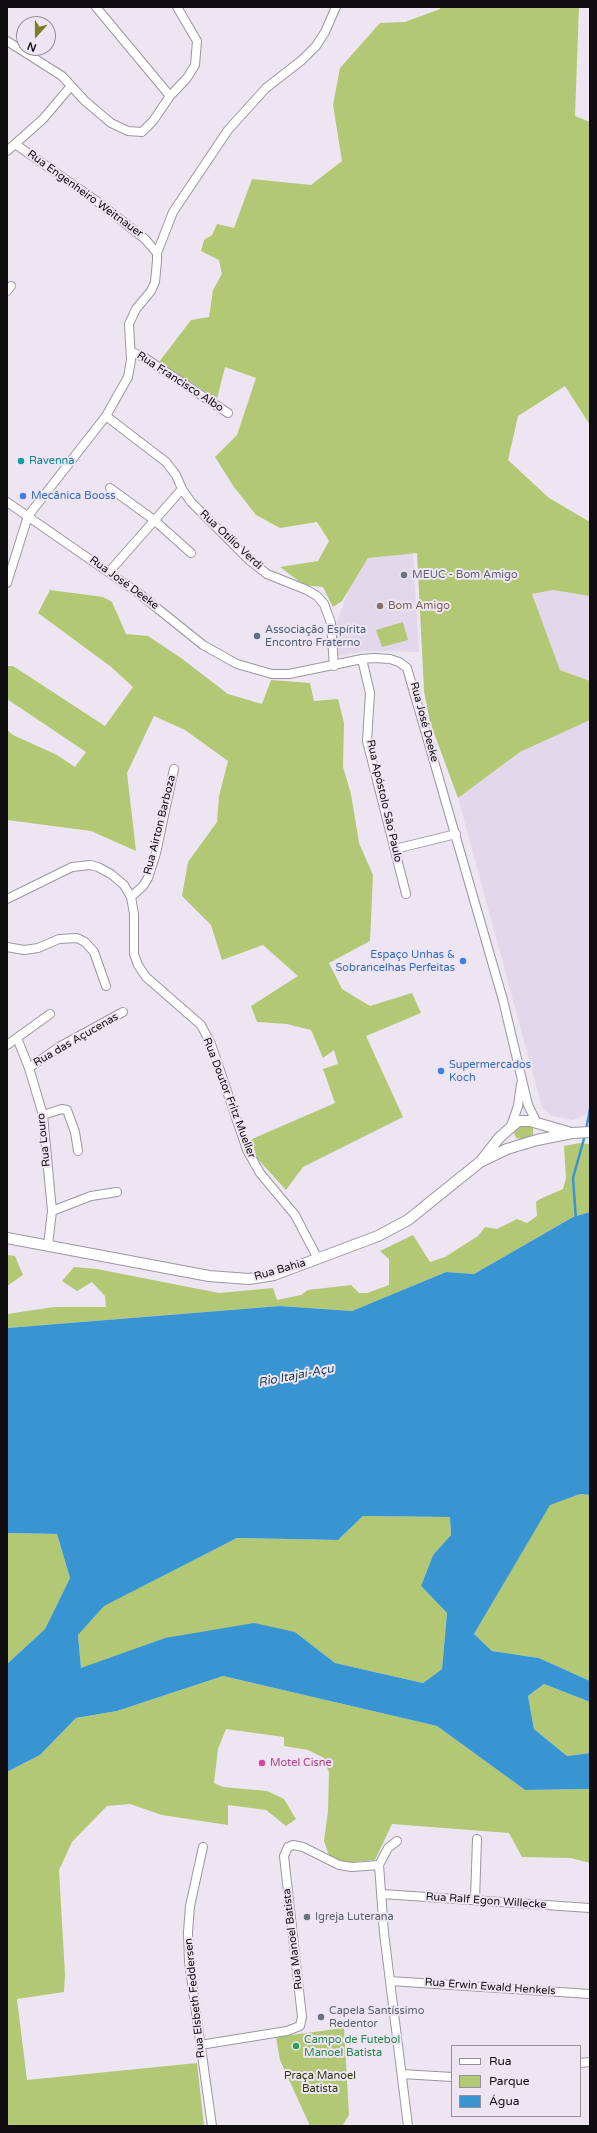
<!DOCTYPE html>
<meta charset="utf-8">
<style>
body{margin:0}
#map{position:relative;width:597px;height:2133px;overflow:hidden;background:#ede6f2;font-family:"Varela Round",sans-serif}
canvas{display:block}
.frame{position:absolute;inset:0;border:8px solid #100d11;pointer-events:none}
.legend{position:absolute;left:451px;top:2045px;width:130px;height:72px;box-sizing:border-box;background:#ede6f2;border:1px solid #958f98;margin:0;padding:5px 7px;list-style:none;font-size:12px;color:#100d11}
.legend li{display:flex;align-items:center;gap:8px;height:20px}
.legend b{width:20px;border:1px solid #958f98}
.north{position:absolute;left:16px;top:16px;width:40px;height:40px;box-sizing:border-box;background:#ede6f2;border:1px solid #958f98;border-radius:50%;rotate:201deg;font-size:11px;font-weight:700;line-height:16px;text-align:center;color:#100d11}
.north::after{content:'';display:block;margin:auto;width:14px;height:18px;background:#7c7d26;clip-path:polygon(50% 0,100% 100%,50% 72%,0 100%)}
</style>
<div id="map">
<canvas width="597" height="2133"></canvas>
<div class="frame"></div>
<ul class="legend">
<li><b style="height:5px;background:#fff"></b>Rua</li>
<li><b style="height:11px;background:#b2c875"></b>Parque</li>
<li><b style="height:11px;background:#3995d2"></b>Água</li>
</ul>
<div class="north">N</div>
</div>
<script>
const ctx = document.querySelector('canvas').getContext('2d');
ctx.lineJoin = 'round';
function paint(path, color) {
  ctx.fillStyle = color;
  ctx.fill(path, 'evenodd');
}
function shape(rows) {
  const path = new Path2D();
  for (const r of rows) {
    path.moveTo(r[0], r[1]);
    for (let i = 2; i < r.length; i += 2) path.lineTo(r[i], r[i + 1]);
  }
  return path;
}
function strokePath(path, color, width, dash) {
  ctx.strokeStyle = color;
  ctx.lineWidth = width;
  ctx.lineCap = dash ? 'butt' : 'round';
  ctx.setLineDash(dash || []);
  ctx.stroke(path);
}
function write(font, color, halo, rows, align = 'center') {
  ctx.font = font + ' "Varela Round",sans-serif';
  ctx.lineWidth = 4;
  ctx.setLineDash([]);
  ctx.textBaseline = 'middle';
  ctx.strokeStyle = halo;
  ctx.fillStyle = color;
  for (const [text, x, y, turn = 0] of rows) {
    ctx.save();
    ctx.translate(x, y);
    ctx.rotate((+turn || 0) * Math.PI / 180);
    ctx.textAlign = isNaN(turn) ? turn : align;
    if (halo) ctx.strokeText(text, 0, 0);
    ctx.fillText(text, 0, 0);
    ctx.restore();
  }
}
paint(shape([
 [413,553,419,652,365,651,338,656,336,625,347,593,368,558],
 [553,590,590,596,590,681,560,670,532,594],
 [590,720,590,1113,573,1120,551,1116,542,1107,458,798,520,752]
]), '#e3d8eb');
paint(shape([
 [440,7,579,7,575,116,590,122,590,425,565,386,518,416,508,460,549,498,590,522,590,596,553,590,532,594,560,670,590,681,590,720,520,752,458,798,430,722,424,691,417,553,368,558,342,601,333,607,323,587,304,585,280,567,318,561,329,541,317,522,280,528,256,515,234,487,215,457,237,435,256,378,225,367,217,399,159,362,191,320,209,317,213,290,222,274,219,260,201,251,204,240,212,235,217,224,234,228,252,179,311,185,342,161,333,105,340,68,380,23,405,22,440,9],
 [50,590,103,597,112,602,126,634,148,636,181,658,228,694,262,704,271,680,310,683,314,701,338,699,344,723,343,767,351,794,359,843,373,875,370,941,329,963,342,989,370,1006,412,993,421,1013,366,1036,403,1117,303,1167,286,1190,256,1157,252,1139,335,1103,323,1069,338,1064,334,1050,323,1058,311,1030,287,1024,257,1022,251,1006,298,976,263,945,222,960,211,925,182,896,188,862,217,822,219,796,228,761,185,730,154,716,127,773,136,851,91,831,7,820,7,730,13,735,57,755,75,767,86,752,7,699,7,666,13,666,105,726,133,687,110,666,38,613],
 [403,622,408,640,382,647,376,630],
 [525,1125,533,1128,533,1135,525,1140,516,1138,514,1132,517,1128],
 [580,1143,590,1144,590,1212,573,1217,474,1274,446,1272,352,1311,280,1306,7,1328,7,1314,54,1307,106,1307,105,1296,92,1282,77,1291,62,1281,74,1267,97,1269,219,1293,273,1288,277,1300,301,1295,308,1290,351,1285,359,1293,367,1293,389,1285,389,1259,380,1251,413,1235,430,1262,445,1257,478,1236,485,1227,497,1229,517,1219,527,1223,537,1216,536,1202,540,1199,563,1189,566,1178,564,1146],
 [7,1255,15,1256,23,1275,7,1286],
 [580,1494,590,1495,590,1681,539,1658,492,1651,474,1634,550,1504],
 [363,1516,450,1517,451,1535,433,1555,421,1586,447,1613,442,1669,423,1683,335,1663,295,1632,165,1638,81,1669,78,1635,103,1606,237,1538,338,1540],
 [7,1533,57,1534,70,1578,45,1629,7,1664],
 [223,1676,437,1726,525,1790,590,1789,590,1863,571,1858,522,1857,509,1833,392,1824,375,1860,341,1863,330,1858,324,1841,328,1811,329,1773,324,1758,308,1750,284,1746,284,1737,226,1729,218,1749,214,1783,223,1787,267,1791,284,1799,296,1819,286,1826,266,1810,228,1805,228,1825,162,1815,130,1804,107,1806,72,1842,59,1870,65,1974,64,1992,17,1999,27,2080,197,2063,204,2126,7,2126,7,1772,40,1755,76,1718,117,1711],
 [544,1684,590,1702,590,1753,567,1756,534,1729,528,1696],
 [344,2028,349,2115,343,2125,310,2126,280,2060,276,2037]
]), '#b2c875');
paint(shape([
 [590,1212,590,1495,580,1494,550,1505,474,1634,492,1651,539,1658,590,1681,590,1702,544,1684,528,1696,534,1729,567,1756,590,1753,590,1789,525,1790,437,1726,223,1676,117,1711,76,1718,40,1755,7,1772,7,1664,45,1629,70,1578,57,1534,7,1533,7,1328,280,1306,352,1311,446,1272,474,1274,573,1217],
 [363,1516,450,1517,451,1535,433,1555,421,1586,447,1613,442,1669,423,1683,335,1663,295,1632,254,1623,165,1638,81,1668,78,1635,104,1606,237,1538,338,1540]
]), '#3995d2');
strokePath(shape([
 [586,1130,590,1109],
 [576,1220,573,1178,585,1135]
]), '#3995d2', 2.5);
const minor = shape([
 [96,7,170,96],
 [7,41,62,76,85,101,111,123,128,131,142,132,153,121,170,96,187,78,195,65,197,41,177,7],
 [7,151,43,119,71,86],
 [157,253,173,212,228,130,266,88,302,60,316,46,325,32,336,7],
 [7,291,11,286],
 [132,352,145,358,228,413],
 [106,416,166,462,176,475,182,489,191,502,248,559,267,574,307,590,317,596,324,604,331,623,334,666],
 [110,488,154,520,191,553],
 [7,502,137,592,203,645,237,664,272,674,289,674,362,659,374,658,390,659,399,662,407,668,503,1000,528,1105,537,1123],
 [109,572,182,489],
 [7,583,28,516,106,416,128,377,131,360,129,324,136,309,151,291,155,282,157,261,157,253,145,239,98,202,15,144],
 [362,659,370,693,367,741,406,894],
 [395,849,456,834],
 [131,897,143,886,148,878,156,853,174,769],
 [7,899,72,867,90,865,98,867,111,874,124,885,131,897,134,914,134,954,138,965,146,977,201,1025,211,1044,247,1150,260,1173,295,1215,318,1259],
 [7,947,24,950,38,948,59,939,77,938,85,942,94,952,106,986],
 [17,1038,29,1068,43,1115,52,1211,48,1245],
 [7,1045,50,1014],
 [29,1068,59,1047,123,1012],
 [43,1115,62,1109,67,1110,75,1132,78,1151],
 [511,1126,518,1106,521,1084],
 [52,1211,91,1196,117,1192],
 [397,1841,388,1848,379,1865,384,1933,408,2126],
 [203,1847,190,1906,188,1932,189,1962,212,2126],
 [382,1894,590,1908],
 [475,1900,477,1839],
 [390,1981,590,1994],
 [200,2045,287,2031,300,2026,302,2017,284,1856,288,1847,293,1845,303,1847,339,1865,352,1867,379,1865],
 [580,2063,590,2062],
 [402,2074,452,2077]
]);
const major = shape([
 [481,1161,499,1138,518,1121,530,1121,568,1132],
 [7,1238,209,1276,249,1279,274,1275,378,1236,408,1220,480,1162,507,1149,537,1140,572,1133,590,1132]
]);
strokePath(minor, '#9c96a1', 10);
strokePath(major, '#9c96a1', 12);
strokePath(minor, '#fff', 8);
strokePath(major, '#fff', 10);
for (const [x, y, r, color] of [
 [21,461,4,"#0f9aa8"],
 [23,496,4,"#3f7fe0"],
 [404,575,4,"#6b7280"],
 [380,606,4,"#8d6e63"],
 [257,636,4,"#5c6f8a"],
 [463,961,4,"#3f7fe0"],
 [441,1071,4,"#3f7fe0"],
 [262,1763,4,"#d1479c"],
 [307,1917,4,"#6b7280"],
 [321,2017,4,"#6b7280"],
 [296,2046,4,"#2e9e5b"]
]) {
  const dot = new Path2D();
  dot.arc(x, y, r, 0, 2 * Math.PI);
  ctx.fillStyle = color;
  ctx.fill(dot);
  strokePath(dot, '#ede6f2', 1.5);
}
write('11px', '#100d11', '#ede6f2', [
 ["Rua Engenheiro Weitnauer",85,194,36],
 ["Rua Francisco Albo",180,382,33],
 ["Rua Otílio Verdi",231,540,43],
 ["Rua José Deeke",124,583,36],
 ["Rua José Deeke",424,722,75],
 ["Rua Apóstolo São Paulo",384,801,77],
 ["Rua Airton Barboza",160,825,-76],
 ["Rua das Açucenas",76,1040,-30],
 ["Rua Doutor Fritz Mueller",229,1098,69],
 ["Rua Louro",44,1140,-96],
 ["Rua Bahia",280,1270,-16],
 ["Rua Ralf Egon Willecke",486,1901,4],
 ["Rua Manoel Batista",293,1939,-97],
 ["Rua Erwin Ewald Henkels",490,1987,4],
 ["Rua Elsbeth Feddersen",195,1998,-96]
]);
write('11px', '#0d838f', '#ede6f2', [
 ["Ravenna",29,461]
], 'left');
write('11px', '#366cbe', '#ede6f2', [
 ["Mecânica Booss",31,496],
 ["Espaço Unhas &",455,955,"right"],
 ["Sobrancelhas Perfeitas",455,968,"right"],
 ["Supermercados",449,1065],
 ["Koch",449,1078]
], 'left');
write('11px', '#5b616d', '#ede6f2', [
 ["MEUC - Bom Amigo",412,575],
 ["Igreja Luterana",315,1917],
 ["Capela Santíssimo",329,2011],
 ["Redentor",329,2024]
], 'left');
write('11px', '#785e54', '#ede6f2', [
 ["Bom Amigo",388,606]
], 'left');
write('11px', '#4e5e75', '#ede6f2', [
 ["Associação Espírita",265,630],
 ["Encontro Fraterno",265,643]
], 'left');
write('11px', '#b23c85', '#ede6f2', [
 ["Motel Cisne",270,1763]
], 'left');
write('11px', '#27864d', '#ede6f2', [
 ["Campo de Futebol",304,2040],
 ["Manoel Batista",304,2053]
], 'left');
write('11px', '#2e370f', '#ede6f2', [
 ["Praça Manoel",320,2076],
 ["Batista",320,2089]
]);
write('italic 12px', '#183d57', '#ede6f2', [
 ["Rio Itajaí-Açu",296,1376,-11]
]);
</script>
